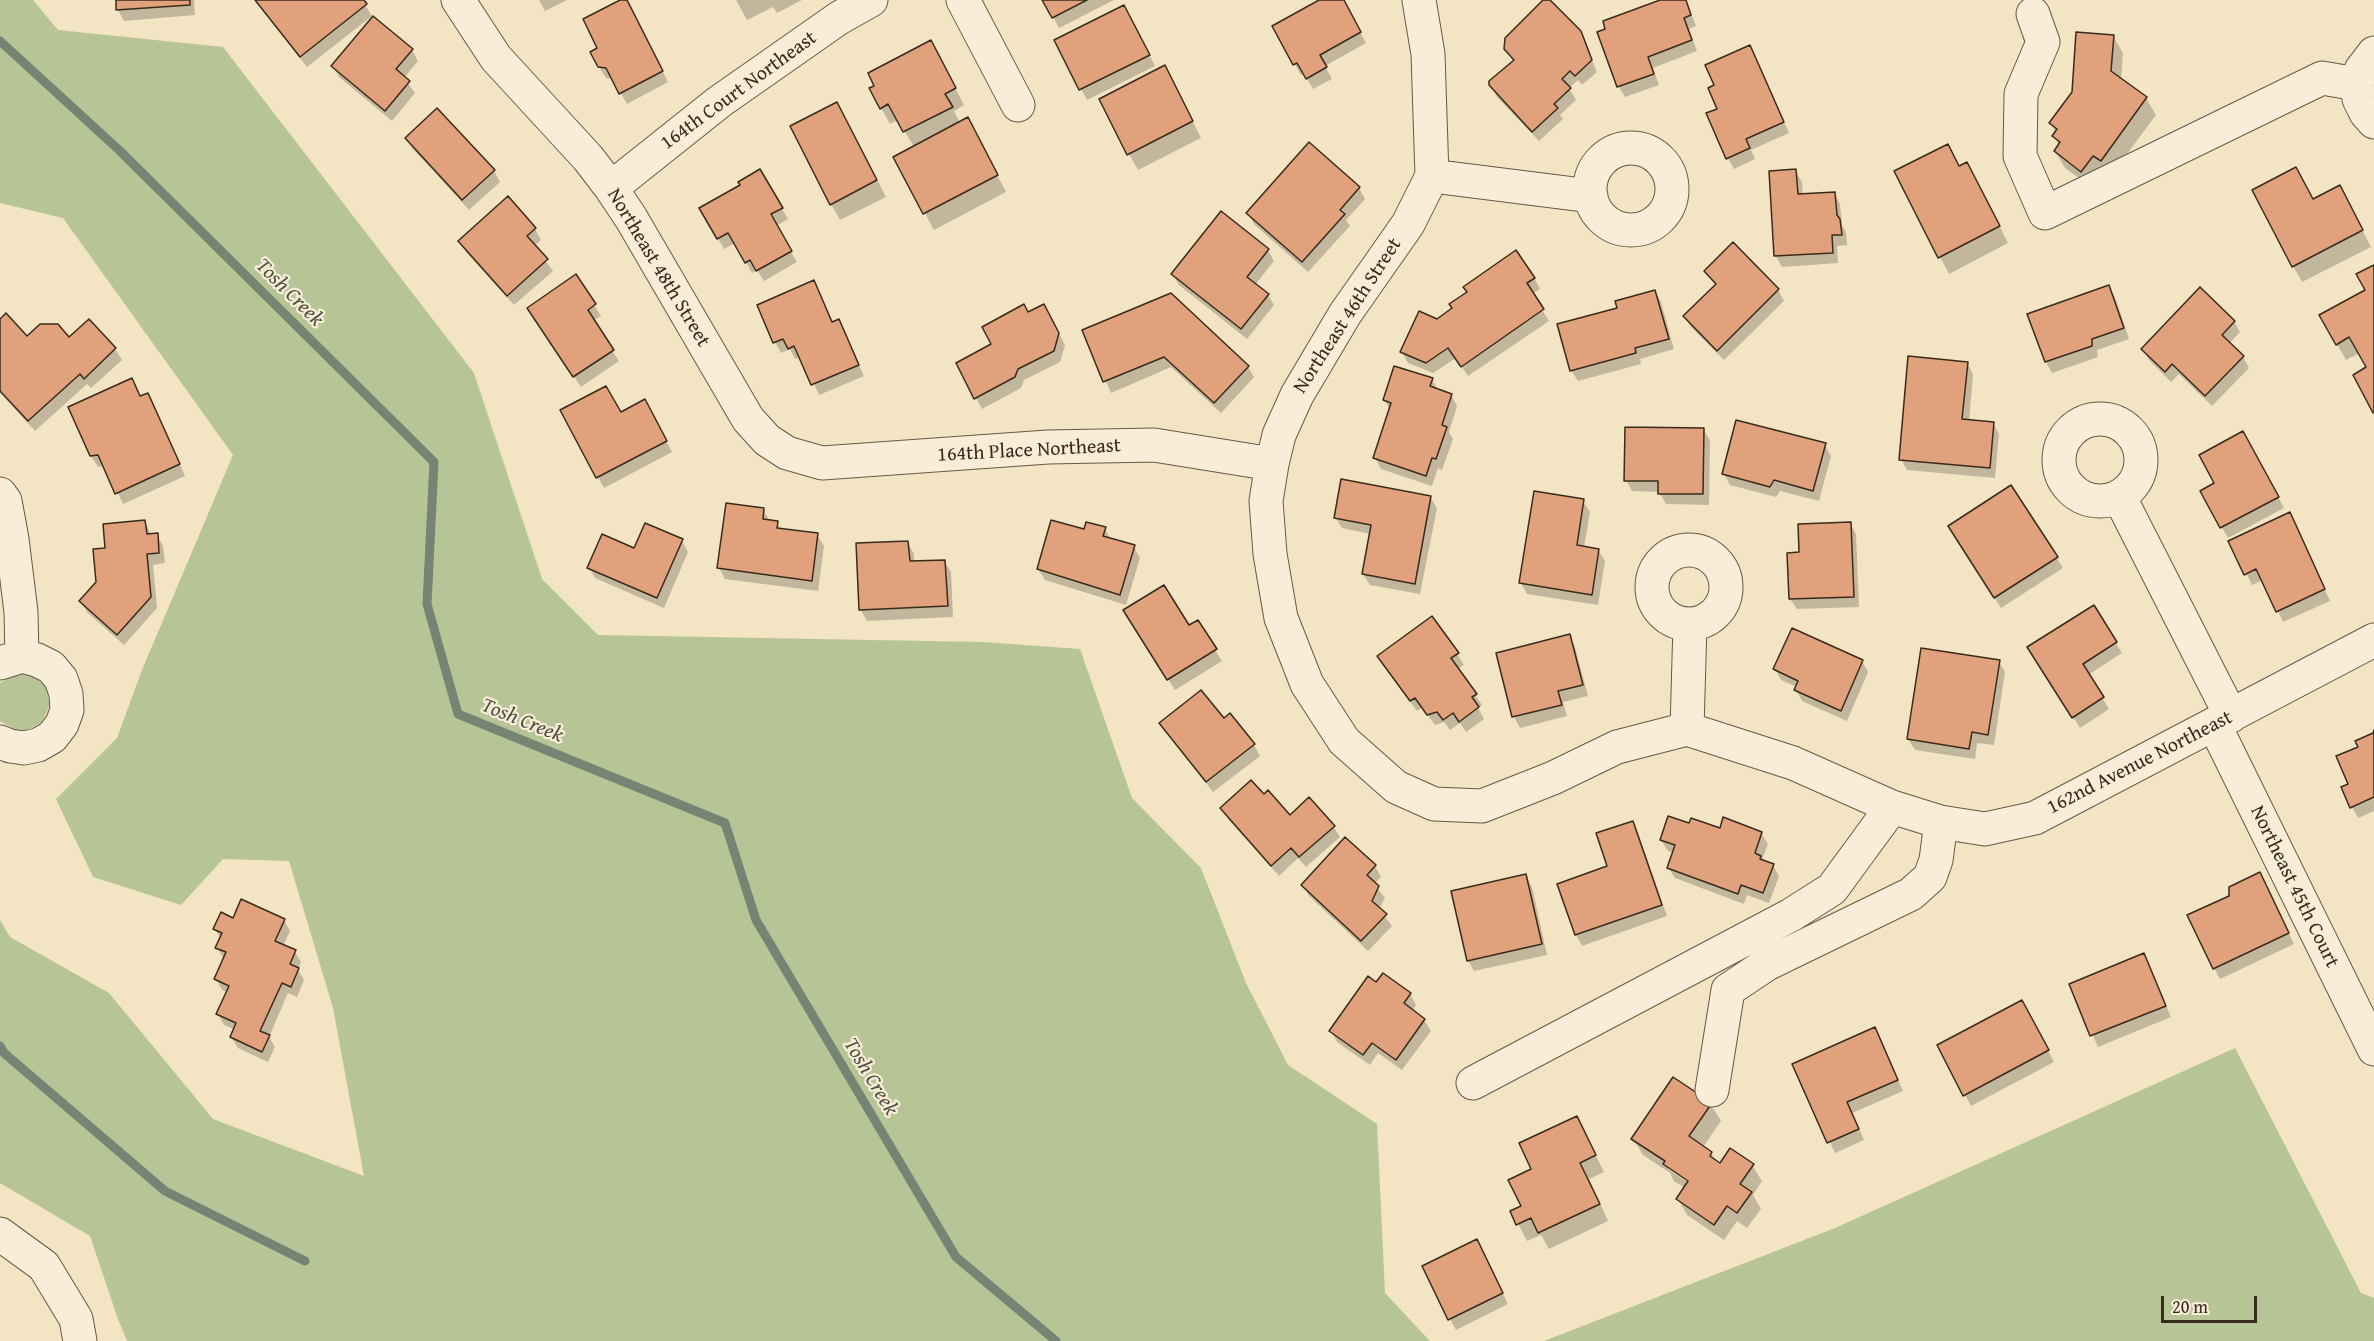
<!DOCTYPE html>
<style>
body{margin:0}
#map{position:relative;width:2374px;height:1341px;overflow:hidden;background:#f3e4c3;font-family:"Gentium Book Plus",serif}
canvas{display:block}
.scale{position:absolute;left:2161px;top:1296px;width:96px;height:27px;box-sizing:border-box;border:3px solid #392b1b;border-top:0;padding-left:8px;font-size:18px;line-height:21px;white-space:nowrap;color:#392b1b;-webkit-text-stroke:4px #f7edd8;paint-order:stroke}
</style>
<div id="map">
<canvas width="2374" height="1341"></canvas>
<div class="scale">20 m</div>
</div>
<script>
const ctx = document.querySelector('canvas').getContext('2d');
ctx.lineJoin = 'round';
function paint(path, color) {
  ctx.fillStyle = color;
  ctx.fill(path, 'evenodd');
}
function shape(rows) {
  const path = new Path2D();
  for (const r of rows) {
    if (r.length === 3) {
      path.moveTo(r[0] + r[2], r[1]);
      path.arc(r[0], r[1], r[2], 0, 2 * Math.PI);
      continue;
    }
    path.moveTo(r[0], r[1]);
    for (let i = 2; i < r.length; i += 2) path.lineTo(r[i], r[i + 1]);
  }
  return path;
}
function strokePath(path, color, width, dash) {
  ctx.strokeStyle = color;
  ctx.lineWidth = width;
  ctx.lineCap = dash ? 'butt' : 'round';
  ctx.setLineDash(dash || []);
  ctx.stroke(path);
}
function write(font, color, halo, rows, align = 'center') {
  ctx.font = font + ' "Gentium Book Plus",serif';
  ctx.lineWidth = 4.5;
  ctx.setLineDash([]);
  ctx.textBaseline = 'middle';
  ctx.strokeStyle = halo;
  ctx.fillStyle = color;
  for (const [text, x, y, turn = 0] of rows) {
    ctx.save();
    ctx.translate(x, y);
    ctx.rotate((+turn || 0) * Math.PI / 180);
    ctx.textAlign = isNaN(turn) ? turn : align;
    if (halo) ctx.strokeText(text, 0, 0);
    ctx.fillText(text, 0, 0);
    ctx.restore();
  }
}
paint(shape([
 [0,0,33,0,58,30,223,47,474,373,542,579,598,635,983,642,1080,649,1132,798,1201,868,1246,983,1288,1065,1377,1124,1385,1293,1430,1341,127,1341,118,1319,90,1236,0,1183,0,920,10,937,109,993,213,1119,364,1176,333,1008,289,861,223,859,181,905,93,877,56,799,117,738,142,670,233,455,63,218,0,203],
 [22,673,32,675,46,687,50,705,42,722,25,731,16,730,0,721,0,683,13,675],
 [2235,1048,2361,1293,2374,1298,2374,1341,1544,1341,1835,1228]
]), '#b7c596');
paint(shape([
 [117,0,194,0,195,15,124,21,118,10],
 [255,0,362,0,372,16,307,67],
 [539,0,567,0,545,11],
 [623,0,631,10,668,82,627,104,613,79,606,78,599,67,599,48],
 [736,0,802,0,777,13,773,7,747,20],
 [1044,0,1114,0,1059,28],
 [1322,0,1342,0,1366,43,1325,66,1332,79,1313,89,1304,73,1301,75,1274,27],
 [1545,0,1548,0,1580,32,1597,72,1582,85,1578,80,1569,88,1576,100,1560,115,1563,119,1539,141,1497,97,1491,85,1514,62,1505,49],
 [1664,0,1686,0,1696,26,1689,29,1697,51,1653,68,1659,85,1625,97,1619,87,1599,33],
 [1130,18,1155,66,1087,100,1056,41],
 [2113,36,2123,53,2121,80,2146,98,2156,115,2110,177,2091,187,2065,168,2055,151,2059,146,2054,136,2056,133,2051,123],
 [412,50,418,61,404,78,415,93,392,121,339,77,333,66],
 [1755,58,1789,133,1751,150,1755,159,1734,169,1728,158,1719,110],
 [940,59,964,105,954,111,960,123,976,135,1006,192,934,230,895,157,914,147,898,120,890,124,871,89],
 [1174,84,1201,138,1138,170,1129,154],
 [846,120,886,197,840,220,831,204],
 [407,138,494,171,500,182,469,210,413,149],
 [760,171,788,219,776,226,797,262,764,281,757,270,752,273,735,243,724,249,701,209,741,186],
 [1795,171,1802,182,1803,195,1834,193,1840,204,1842,225,1846,232,1847,245,1837,246,1838,263,1782,267,1776,256,1771,172],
 [1896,172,1976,180,2008,243,1949,274],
 [1359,188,1365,199,1346,220,1350,226,1308,272,1254,224,1248,213],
 [2313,201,2349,204,2371,247,2302,282,2293,266],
 [535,229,541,240,534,246,553,271,514,305,466,252,460,241],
 [1733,244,1778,290,1784,301,1724,360,1691,327,1685,316,1716,286,1706,271],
 [1268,250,1274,261,1255,285,1268,295,1274,305,1247,339,1179,285,1173,274],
 [2374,266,2374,411,2368,368,2360,353,2346,360,2321,316,2367,290],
 [576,276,601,316,593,321,619,361,581,387,535,319],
 [1534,278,1540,289,1532,294,1549,321,1468,376,1456,358,1433,373,1408,363,1402,352,1437,321],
 [813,282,833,323,844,332,864,376,819,395,801,356,795,359,790,349,781,353,775,342],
 [2108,286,2115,297,2129,339,2097,350,2098,357,2052,373,2046,362,2029,315],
 [1655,291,1661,302,1674,349,1640,359,1641,364,1578,381,1571,370,1619,309],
 [1028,314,1050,317,1065,345,1060,362,1024,380,1021,388,982,409,958,364,993,345],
 [0,321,27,338,69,339,89,321,115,349,122,360,91,388,87,384,35,431,0,393],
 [2234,321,2240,332,2229,344,2243,357,2249,368,2212,406,2179,374,2171,382,2149,360,2143,349],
 [1084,331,1248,367,1254,377,1221,413,1171,367,1111,393],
 [1967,363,1973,374,1969,421,1993,423,1999,434,1995,478,1907,470,1901,459],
 [1432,379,1438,391,1451,395,1457,406,1449,432,1453,439,1442,470,1438,468,1432,486,1381,469,1375,458,1390,410,1385,400],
 [140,397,153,405,185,476,123,504,105,466,98,467,91,456],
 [562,411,620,414,650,411,672,452,604,488],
 [1703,429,1710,440,1709,505,1666,504,1659,492,1632,491,1626,480],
 [2249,444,2284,508,2228,538,2202,492,2217,484],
 [1825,445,1831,456,1819,501,1780,491,1776,497,1730,485,1724,474],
 [1430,497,1437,508,1420,594,1370,585,1363,574,1371,534,1342,528,1335,517],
 [1583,501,1590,512,1584,548,1598,550,1605,561,1598,605,1527,594,1521,583],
 [763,510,770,521,777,523,781,530,817,535,824,546,818,591,725,579,719,568],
 [145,521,151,535,157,535,163,546,165,563,153,565,157,608,124,645,87,612,81,602,98,582,107,549],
 [1850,523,1856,534,1859,607,1797,609,1790,599,1800,554],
 [2296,525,2330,601,2283,622,2263,580,2252,585,2230,541],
 [1105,529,1111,540,1134,547,1140,558,1126,605,1045,580,1038,569,1085,531],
 [1956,537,2056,557,2063,568,2001,608],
 [682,541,688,552,664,608,595,578,589,567],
 [908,543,914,554,914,562,944,561,951,572,953,617,867,621,861,610],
 [2093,607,2122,653,2088,675,2109,709,2080,728,2036,659],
 [1132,622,1188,627,1215,650,1222,661,1175,690],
 [1569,636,1575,647,1588,696,1563,702,1567,716,1520,728,1514,717,1498,654],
 [1457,654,1464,665,1457,669,1482,705,1478,708,1484,719,1466,732,1460,723,1450,730,1444,722,1435,725,1422,708,1417,711,1385,667],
 [1862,661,1868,672,1847,721,1802,701,1796,690,1797,687,1781,680,1775,669],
 [1999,662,2005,672,1994,745,1977,743,1975,759,1915,750,1908,739],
 [1223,720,1254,745,1260,756,1213,792,1161,724],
 [2374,734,2374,811,2358,818,2352,807,2350,785,2360,748],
 [1222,808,1289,817,1333,826,1340,837,1306,867,1298,858,1279,876,1228,819],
 [1632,823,1638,833,1667,916,1582,946,1576,935,1558,885,1609,867],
 [1720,830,1761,833,1768,844,1762,860,1773,865,1779,876,1769,903,1747,895,1744,904,1675,878,1668,867,1674,853,1668,851,1661,840],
 [1375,866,1381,877,1374,884,1385,898,1379,909,1392,926,1368,951,1309,896,1303,885],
 [1526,876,1532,887,1547,955,1474,971,1468,960],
 [2265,885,2294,944,2220,979,2214,968],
 [234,920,284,920,290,931,283,946,295,952,301,962,298,970,304,980,297,997,288,993,269,1037,275,1047,268,1062,238,1048,231,1037,234,1029,224,1025,218,1014,228,992,222,990,216,979,223,958,217,947,221,940,215,929],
 [2144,955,2171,1017,2098,1047,2071,985],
 [1376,984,1410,994,1416,1005,1412,1011,1424,1020,1431,1031,1402,1070,1378,1053,1370,1065,1337,1042,1331,1031],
 [2028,1013,2054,1062,1971,1106,1965,1095],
 [1880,1040,1903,1091,1852,1113,1864,1140,1835,1153,1794,1064],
 [1711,1105,1721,1121,1703,1147,1711,1153,1717,1163,1752,1165,1762,1181,1753,1195,1761,1209,1747,1228,1737,1221,1724,1240,1687,1215,1678,1199,1685,1188,1674,1181,1670,1173,1643,1155,1633,1139],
 [1668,1165,1695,1184,1693,1186,1668,1169],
 [1577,1118,1604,1172,1589,1179,1608,1221,1549,1249,1541,1235,1527,1241,1512,1212,1523,1207,1533,1170],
 [1483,1252,1508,1304,1456,1330,1450,1319]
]), '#0003');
strokePath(shape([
 [0,41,119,150,434,462,427,604,458,714,725,823,756,920,956,1257,1056,1341],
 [0,1046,4,1053,165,1191,305,1261]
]), '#758473', 9);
const building = shape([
 [116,0,190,0,190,5,116,10,116,0],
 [255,0,364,0,367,4,300,57,255,0],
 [620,0,627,0,663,71,619,94,606,68,598,67,590,52,597,48,583,19,620,0],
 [1042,0,1087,0,1052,18,1042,0],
 [1319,0,1344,0,1361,32,1320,55,1327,67,1306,79,1297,63,1293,65,1272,26,1319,0],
 [1543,0,1550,0,1581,31,1592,60,1575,76,1570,71,1562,79,1571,88,1554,104,1558,108,1532,132,1489,85,1489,81,1514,60,1504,49,1505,38,1543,0],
 [1660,0,1686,0,1691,15,1684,18,1692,40,1648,57,1654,74,1617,87,1597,32,1605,29,1603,21,1660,0],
 [1124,5,1150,55,1079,90,1054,40,1124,5],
 [373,16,413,49,396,69,410,81,385,111,331,66,373,16],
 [2076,32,2114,35,2111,71,2147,97,2101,161,2093,156,2081,172,2054,151,2060,142,2052,136,2057,129,2049,123,2072,92,2076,32],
 [931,40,956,88,945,94,953,107,903,132,888,104,880,109,869,88,874,86,868,73,931,40],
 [1750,45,1784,122,1746,139,1750,148,1726,159,1706,113,1717,109,1708,88,1714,85,1705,65,1750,45],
 [1165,65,1193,121,1127,155,1099,99,1165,65],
 [837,102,877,180,830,205,790,126,837,102],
 [437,108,495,170,462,200,405,138,437,108],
 [968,117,998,175,923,214,893,157,968,117],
 [1309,142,1360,187,1340,210,1345,214,1302,262,1246,213,1309,142],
 [1948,144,1959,166,1967,162,2000,226,1938,258,1894,171,1948,144],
 [2296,167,2313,199,2340,185,2363,230,2292,267,2252,190,2296,167],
 [760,169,783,208,771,214,792,251,756,271,750,260,745,263,728,233,717,239,699,208,740,185,738,182,760,169],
 [1796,169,1798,194,1835,192,1837,215,1840,219,1842,235,1832,235,1833,253,1774,256,1769,171,1796,169],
 [508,196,536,228,527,236,548,259,507,296,458,241,508,196],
 [1221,211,1269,249,1247,277,1269,294,1241,329,1171,274,1221,211],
 [1733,242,1779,289,1717,351,1683,316,1716,284,1704,271,1733,242],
 [1516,250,1535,278,1527,283,1544,309,1461,367,1448,348,1426,363,1400,352,1419,311,1437,319,1452,308,1449,304,1467,292,1463,287,1516,250],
 [2374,265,2374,413,2373,413,2353,375,2366,367,2349,337,2336,345,2319,315,2365,290,2356,274,2374,265],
 [576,274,596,304,588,310,614,350,573,377,527,308,576,274],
 [814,280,832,322,839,319,859,365,811,385,794,346,788,349,783,339,773,343,757,305,814,280],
 [2109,285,2124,328,2092,339,2092,346,2045,362,2027,314,2109,285],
 [2200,287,2235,321,2222,335,2244,356,2205,396,2172,364,2165,372,2141,349,2200,287],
 [1655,290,1669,339,1635,348,1636,353,1570,371,1557,324,1617,308,1615,301,1655,290],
 [1171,293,1249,366,1214,403,1164,357,1103,382,1082,330,1171,293],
 [1024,304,1028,312,1044,304,1059,333,1054,351,1018,369,1015,377,974,399,956,363,991,344,982,327,1024,304],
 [6,313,27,336,40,324,58,324,69,337,89,319,116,348,84,379,80,374,28,421,0,391,0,319,6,313],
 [1908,356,1968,362,1962,419,1994,422,1990,468,1899,460,1908,356],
 [1394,366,1433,378,1430,386,1452,394,1442,425,1447,427,1436,459,1432,458,1426,476,1373,458,1391,403,1383,400,1394,366],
 [132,378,140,396,148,393,180,464,115,494,98,455,90,456,68,407,132,378],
 [606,386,621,412,645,399,667,441,596,478,560,410,606,386],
 [1736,420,1826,443,1813,491,1774,480,1770,487,1722,474,1736,420],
 [1625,427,1704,428,1703,494,1658,494,1658,481,1624,481,1625,427],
 [2243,431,2279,497,2220,528,2200,491,2214,483,2199,455,2243,431],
 [1341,479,1431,496,1415,584,1362,574,1371,525,1334,518,1341,479],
 [2011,485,2058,557,1994,598,1948,526,2011,485],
 [1534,491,1584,499,1577,545,1599,549,1592,595,1519,583,1534,491],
 [726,503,764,508,763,519,778,521,777,528,818,533,812,581,717,568,726,503],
 [2290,512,2325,589,2276,612,2256,569,2244,575,2228,541,2290,512],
 [145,520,147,534,158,533,159,553,147,554,151,597,117,635,79,601,96,582,93,549,105,548,103,524,145,520],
 [1051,520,1084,529,1086,522,1106,527,1103,536,1135,545,1120,595,1037,569,1051,520],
 [1851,522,1854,597,1789,599,1787,553,1799,552,1798,524,1851,522],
 [645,523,683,539,657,598,587,568,602,534,634,548,645,523],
 [908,541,910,561,945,560,948,606,859,610,856,543,908,541],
 [1164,585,1189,625,1198,620,1217,649,1167,680,1123,610,1164,585],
 [2094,605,2117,642,2083,664,2104,697,2072,718,2027,647,2094,605],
 [1432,616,1459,653,1451,658,1477,694,1472,697,1479,707,1459,722,1453,713,1443,720,1437,712,1427,715,1415,698,1410,701,1377,656,1432,616],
 [1792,628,1863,660,1841,711,1794,690,1798,681,1773,669,1792,628],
 [1570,634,1583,685,1558,691,1562,705,1512,717,1496,653,1570,634],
 [1921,648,2000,660,1988,735,1972,732,1969,749,1907,739,1921,648],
 [1201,690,1224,718,1230,713,1255,744,1206,782,1159,723,1201,690],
 [2374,730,2374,797,2350,808,2341,787,2348,784,2336,756,2358,747,2355,741,2373,733,2374,730],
 [1251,780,1264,794,1268,790,1290,815,1309,797,1335,826,1299,857,1291,848,1271,866,1220,808,1251,780],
 [1668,816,1689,823,1691,818,1720,828,1723,817,1762,832,1755,853,1761,856,1760,859,1774,864,1763,893,1741,885,1738,894,1667,868,1675,845,1660,840,1668,816],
 [1633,821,1662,905,1575,935,1557,884,1607,866,1596,833,1633,821],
 [1345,837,1376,865,1367,875,1379,886,1372,901,1387,914,1361,941,1301,885,1345,837],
 [2260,872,2289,933,2213,969,2187,915,2229,896,2229,887,2260,872],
 [1526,874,1542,944,1467,961,1451,891,1526,874],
 [241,899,285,919,275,941,296,950,290,964,299,968,291,987,282,983,260,1031,270,1035,262,1052,230,1037,236,1023,216,1014,229,986,214,979,226,952,215,948,222,933,213,929,221,912,233,918,241,899],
 [2144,953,2166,1006,2090,1036,2069,984,2144,953],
 [1383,973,1411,993,1404,1003,1425,1019,1396,1060,1372,1043,1363,1055,1329,1031,1368,976,1376,982,1383,973],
 [2022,1000,2049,1050,1963,1096,1937,1045,2022,1000],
 [1875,1027,1898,1080,1847,1102,1859,1129,1827,1143,1792,1064,1875,1027],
 [1673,1077,1712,1103,1689,1136,1712,1152,1710,1156,1720,1163,1730,1148,1754,1164,1740,1184,1752,1192,1737,1213,1727,1206,1714,1225,1676,1199,1688,1181,1663,1164,1665,1161,1631,1139,1673,1077],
 [1577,1116,1596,1155,1580,1163,1600,1204,1538,1233,1531,1218,1516,1225,1510,1211,1521,1206,1508,1180,1531,1169,1519,1143,1577,1116],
 [1477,1239,1503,1293,1448,1320,1422,1266,1477,1239]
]);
paint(building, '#e0a17c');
strokePath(building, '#392b1b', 1.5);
const minor = shape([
 [458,0,496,58,588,158,611,188,631,218,748,419,767,440,787,453,822,463,1048,447,1154,445,1272,464],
 [963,0,1018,105],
 [1419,0,1428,54,1432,176,1408,224,1345,314,1297,395,1279,435,1272,464,1266,501,1270,554,1281,618,1307,684,1344,741,1396,787,1434,804,1482,806,1553,778,1617,747,1687,729,1793,763,1892,807,1940,822,1985,829,2035,818,2374,640],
 [2033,14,2043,42,2021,94,2020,156,2045,213,2322,78,2357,84],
 [2374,53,2361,70,2357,84,2359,99,2366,113,2374,122],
 [1631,189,41],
 [1432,176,1591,196],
 [611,188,719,102,839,18,871,0],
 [2100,460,41],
 [0,494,5,501,12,539,21,612,22,656],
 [2119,496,2231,716],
 [1689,587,37],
 [0,663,22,656,37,660,51,667,61,679,66,694,67,710,62,724,52,737,38,745,24,748,10,746,0,742],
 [2214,724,2374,1049],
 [1687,729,1690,624],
 [1473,1083,1791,915,1832,889,1892,807],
 [1712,1090,1728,990,1767,964,1911,894,1930,877,1936,860,1941,822],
 [0,1234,44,1266,76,1319,80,1341]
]);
strokePath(minor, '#685945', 35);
strokePath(minor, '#f7edd8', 33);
write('20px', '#392b1b', '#f7edd8', [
 ["164th Court Northeast",739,91,-36],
 ["Northeast 48th Street",658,268,59],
 ["Northeast 46th Street",1348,316,-57],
 ["164th Place Northeast",1029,451,-3],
 ["162nd Avenue Northeast",2140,763,-27],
 ["Northeast 45th Court",2294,887,64]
]);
write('italic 21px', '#525040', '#f7edd8', [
 ["Tosh Creek",289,293,45],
 ["Tosh Creek",522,721,22],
 ["Tosh Creek",870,1077,59]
]);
</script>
